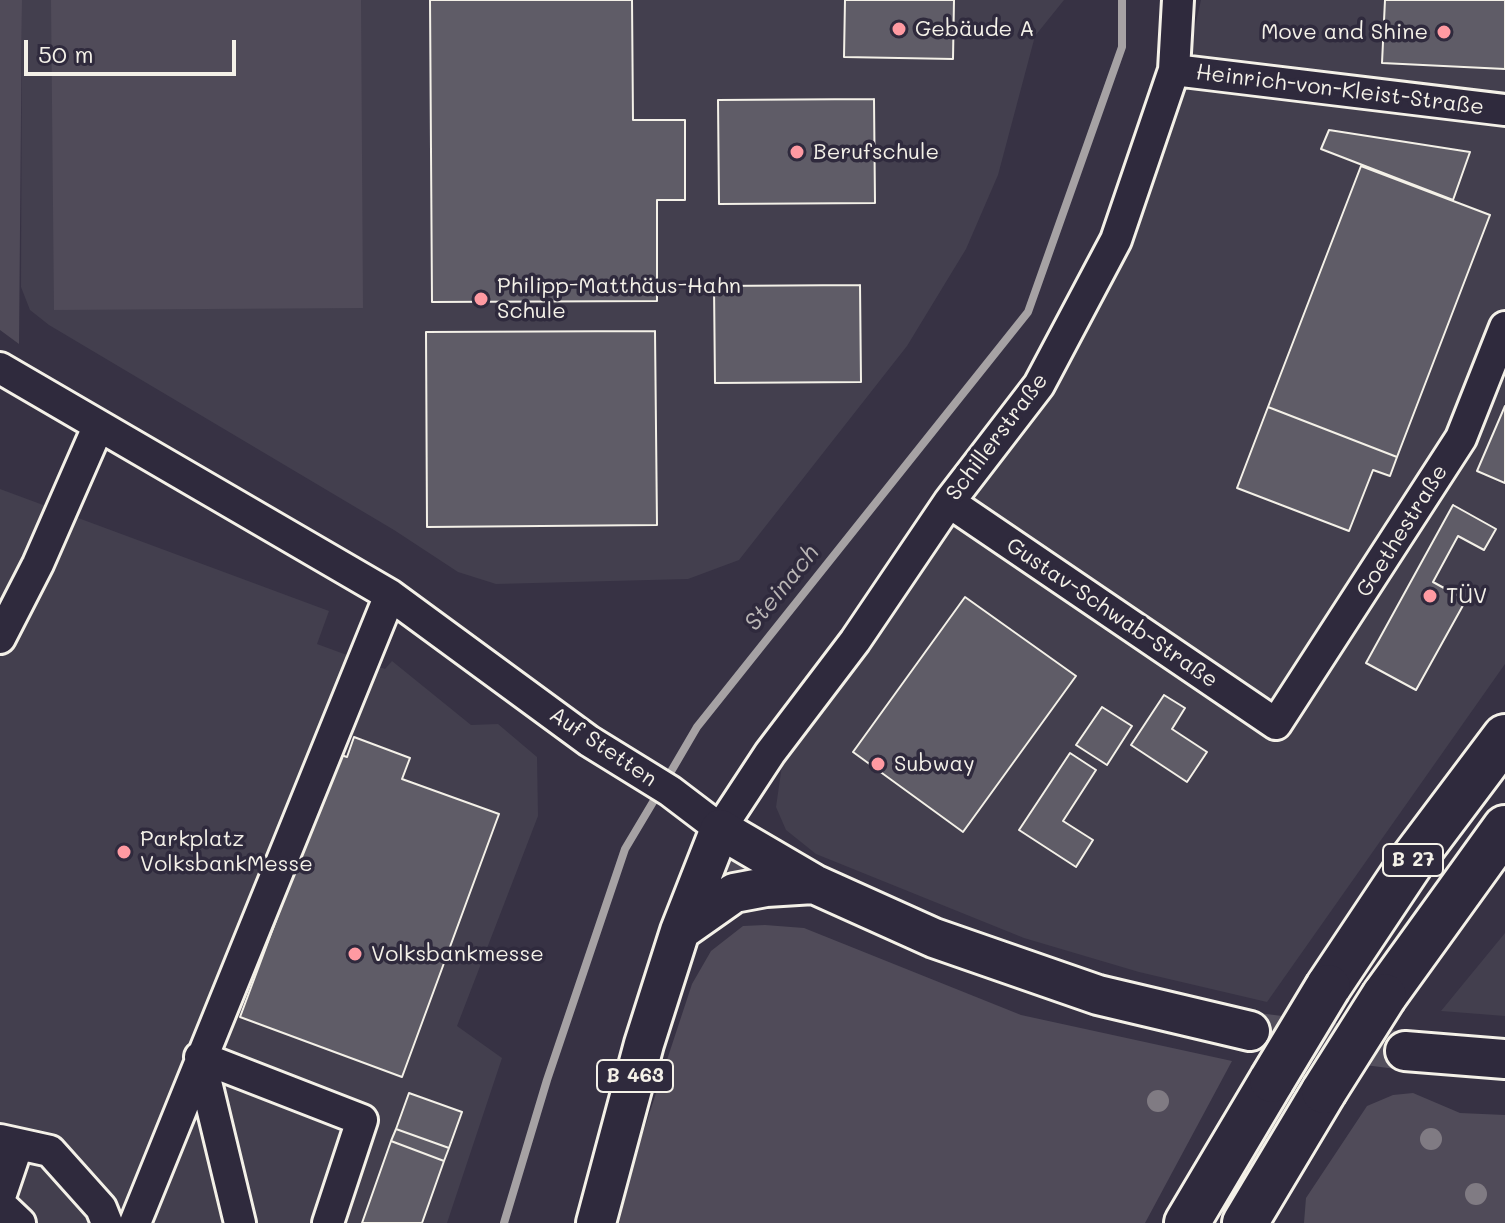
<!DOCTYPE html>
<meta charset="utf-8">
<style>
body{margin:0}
#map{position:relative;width:1505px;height:1223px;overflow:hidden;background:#373244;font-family:Mali,sans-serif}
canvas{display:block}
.scale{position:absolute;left:24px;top:40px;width:212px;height:36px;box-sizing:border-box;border:4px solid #f4f1e8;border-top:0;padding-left:10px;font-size:24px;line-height:28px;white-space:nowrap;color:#f4f1e8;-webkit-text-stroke:6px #2f2a3d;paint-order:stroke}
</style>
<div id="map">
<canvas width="1505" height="1223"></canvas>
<div class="scale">50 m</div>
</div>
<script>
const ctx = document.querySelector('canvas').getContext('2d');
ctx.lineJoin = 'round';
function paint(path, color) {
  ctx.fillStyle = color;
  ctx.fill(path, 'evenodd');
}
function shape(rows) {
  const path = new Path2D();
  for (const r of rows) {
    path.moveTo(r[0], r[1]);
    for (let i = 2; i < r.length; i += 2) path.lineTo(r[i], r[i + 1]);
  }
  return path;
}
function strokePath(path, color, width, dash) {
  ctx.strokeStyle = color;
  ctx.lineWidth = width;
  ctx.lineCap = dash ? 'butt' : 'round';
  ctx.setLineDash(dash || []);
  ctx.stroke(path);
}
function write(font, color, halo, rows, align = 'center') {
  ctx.font = font + ' Mali,sans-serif';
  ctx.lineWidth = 7;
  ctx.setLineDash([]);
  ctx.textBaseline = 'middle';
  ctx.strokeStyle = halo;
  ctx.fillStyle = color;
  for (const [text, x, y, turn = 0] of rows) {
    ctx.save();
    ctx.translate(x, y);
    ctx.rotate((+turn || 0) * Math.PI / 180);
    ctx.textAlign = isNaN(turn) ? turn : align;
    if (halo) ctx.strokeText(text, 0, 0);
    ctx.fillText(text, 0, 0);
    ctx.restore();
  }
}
paint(shape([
 [22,0,1064,0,1035,36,998,175,966,249,907,346,739,560,688,579,496,584,458,572,394,530,49,325,30,310,21,287],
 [1201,0,1505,0,1505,664,1267,1002,1139,972,1024,938,816,854,786,830,776,807,782,765,929,556,1029,423,1095,314,1135,240,1178,102],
 [0,489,329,611,317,644,385,669,392,661,471,725,498,724,537,757,538,816,457,1026,502,1058,447,1223,0,1223],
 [1505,933,1505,1016,1441,1011]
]), '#433f4e');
paint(shape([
 [0,0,22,0,19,344,0,330],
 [51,0,361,0,363,308,54,310],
 [731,850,765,871,715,887],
 [765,925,804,928,1021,1015,1232,1061,1145,1223,619,1223,635,1157,692,984,711,951,743,926],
 [1413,1093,1460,1113,1505,1115,1505,1223,1304,1223,1306,1198,1367,1106,1393,1095]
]), '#504b59');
strokePath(shape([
 [666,780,697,727,1028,312,1122,47,1122,0],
 [504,1223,547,1080,625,849,659,792]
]), '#a6a2a4', 8);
const building = shape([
 [430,0,632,0,633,120,685,120,685,200,657,200,657,301,432,302,430,0],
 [845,0,954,0,953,59,844,57,845,0],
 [1385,0,1505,0,1505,69,1382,63,1385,0],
 [874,99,875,203,719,204,718,100,874,99],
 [1329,130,1470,152,1453,200,1321,149,1329,130],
 [1361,166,1490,215,1397,457,1268,407,1361,166],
 [860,285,861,382,715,383,714,286,860,285],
 [655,331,657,525,427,527,426,332,655,331],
 [1505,406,1505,483,1477,471,1505,406],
 [1268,407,1397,457,1390,476,1373,470,1349,531,1237,488,1268,407],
 [1453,505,1496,529,1484,550,1458,536,1433,582,1466,600,1416,690,1366,663,1453,505],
 [965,597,1076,676,963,832,853,752,965,597],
 [1164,695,1185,708,1172,729,1207,752,1187,782,1131,745,1164,695],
 [1102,707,1132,726,1107,765,1076,745,1102,707],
 [354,737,410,758,402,779,499,814,402,1077,240,1017,338,754,347,757,354,737],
 [1070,753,1096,770,1063,821,1093,840,1076,867,1019,830,1070,753],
 [409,1093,462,1112,449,1148,396,1129,409,1093],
 [396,1129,449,1148,444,1161,391,1141,396,1129],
 [391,1141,444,1161,422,1223,362,1223,391,1141]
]);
paint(building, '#5f5c67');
strokePath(building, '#f4f1e8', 2);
strokePath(shape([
 [1250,1031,1405,1051]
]), '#534f5d', 38, [38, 19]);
const minor = shape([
 [1174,70,1505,110],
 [0,368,390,595,589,741,670,791,720,829,770,753,855,641,949,502,1039,385,1116,240,1174,70,1178,0],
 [949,502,1276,724,1461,438,1505,327],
 [0,638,38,564,98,427],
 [0,1140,50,1151,101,1208,107,1223],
 [0,1197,17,1147],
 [0,1204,20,1223],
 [135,1223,390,595],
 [240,1223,200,1057,362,1120,328,1223]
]);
const major = shape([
 [680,931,734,893,766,887,814,884],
 [1405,1051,1505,1059],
 [596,1223,644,1044,680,931,720,829,814,884,934,938,1098,995,1250,1031]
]);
const highway = shape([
 [1328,987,1414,858,1505,737],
 [1384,996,1505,828],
 [1187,1223,1272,1080],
 [1245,1223,1324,1091]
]);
strokePath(minor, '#f4f1e8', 36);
strokePath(major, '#f4f1e8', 44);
strokePath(highway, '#f4f1e8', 50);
strokePath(minor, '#2f2a3d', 30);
strokePath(major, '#2f2a3d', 38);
strokePath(highway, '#2f2a3d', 44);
const highwayBridge = shape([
 [1272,1080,1328,987],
 [1324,1091,1384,996]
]);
strokePath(highwayBridge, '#f4f1e8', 50, []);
strokePath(highwayBridge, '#2f2a3d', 44);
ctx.fillStyle = '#807b83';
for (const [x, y] of [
 [1158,1101],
 [1431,1139],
 [1476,1194]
]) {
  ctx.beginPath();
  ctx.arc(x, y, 11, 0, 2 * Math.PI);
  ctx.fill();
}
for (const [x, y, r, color] of [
 [899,29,8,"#ff9aa2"],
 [1444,32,8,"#ff9aa2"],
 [797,152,8,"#ff9aa2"],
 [481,299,8,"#ff9aa2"],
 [1430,596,8,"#ff9aa2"],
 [878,764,8,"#ff9aa2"],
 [124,852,8,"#ff9aa2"],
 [355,954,8,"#ff9aa2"]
]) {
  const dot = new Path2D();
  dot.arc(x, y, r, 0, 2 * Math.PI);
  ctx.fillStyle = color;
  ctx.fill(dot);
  strokePath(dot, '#2f2a3d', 3);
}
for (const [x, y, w] of [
 [1413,860,60],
 [635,1076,76]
]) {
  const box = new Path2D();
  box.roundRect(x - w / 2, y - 16, w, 32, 6);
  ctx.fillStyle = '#2f2a3d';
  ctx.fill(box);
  strokePath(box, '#f4f1e8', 2);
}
write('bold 20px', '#f4f1e8', null, [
 ["B 27",1413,860],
 ["B 463",635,1076]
]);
write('22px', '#f4f1e8', '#2f2a3d', [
 ["Gebäude A",915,29],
 ["Move and Shine",1428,32,"right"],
 ["Berufschule",813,152],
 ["Philipp-Matthäus-Hahn",497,286],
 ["Schule",497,311],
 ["TÜV",1446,596],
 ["Subway",894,764],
 ["Parkplatz",140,839],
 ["VolksbankMesse",140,864],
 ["Volksbankmesse",371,954]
], 'left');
write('22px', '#f4f1e8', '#2f2a3d', [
 ["Heinrich-von-Kleist-Straße",1340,90,7],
 ["Schillerstraße",997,437,-53],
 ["Goethestraße",1402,531,-58],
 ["Gustav-Schwab-Straße",1112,613,34],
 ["Auf Stetten",603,747,34]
]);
write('italic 24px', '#bab6b5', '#2f2a3d', [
 ["Steinach",782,588,-51]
]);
</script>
